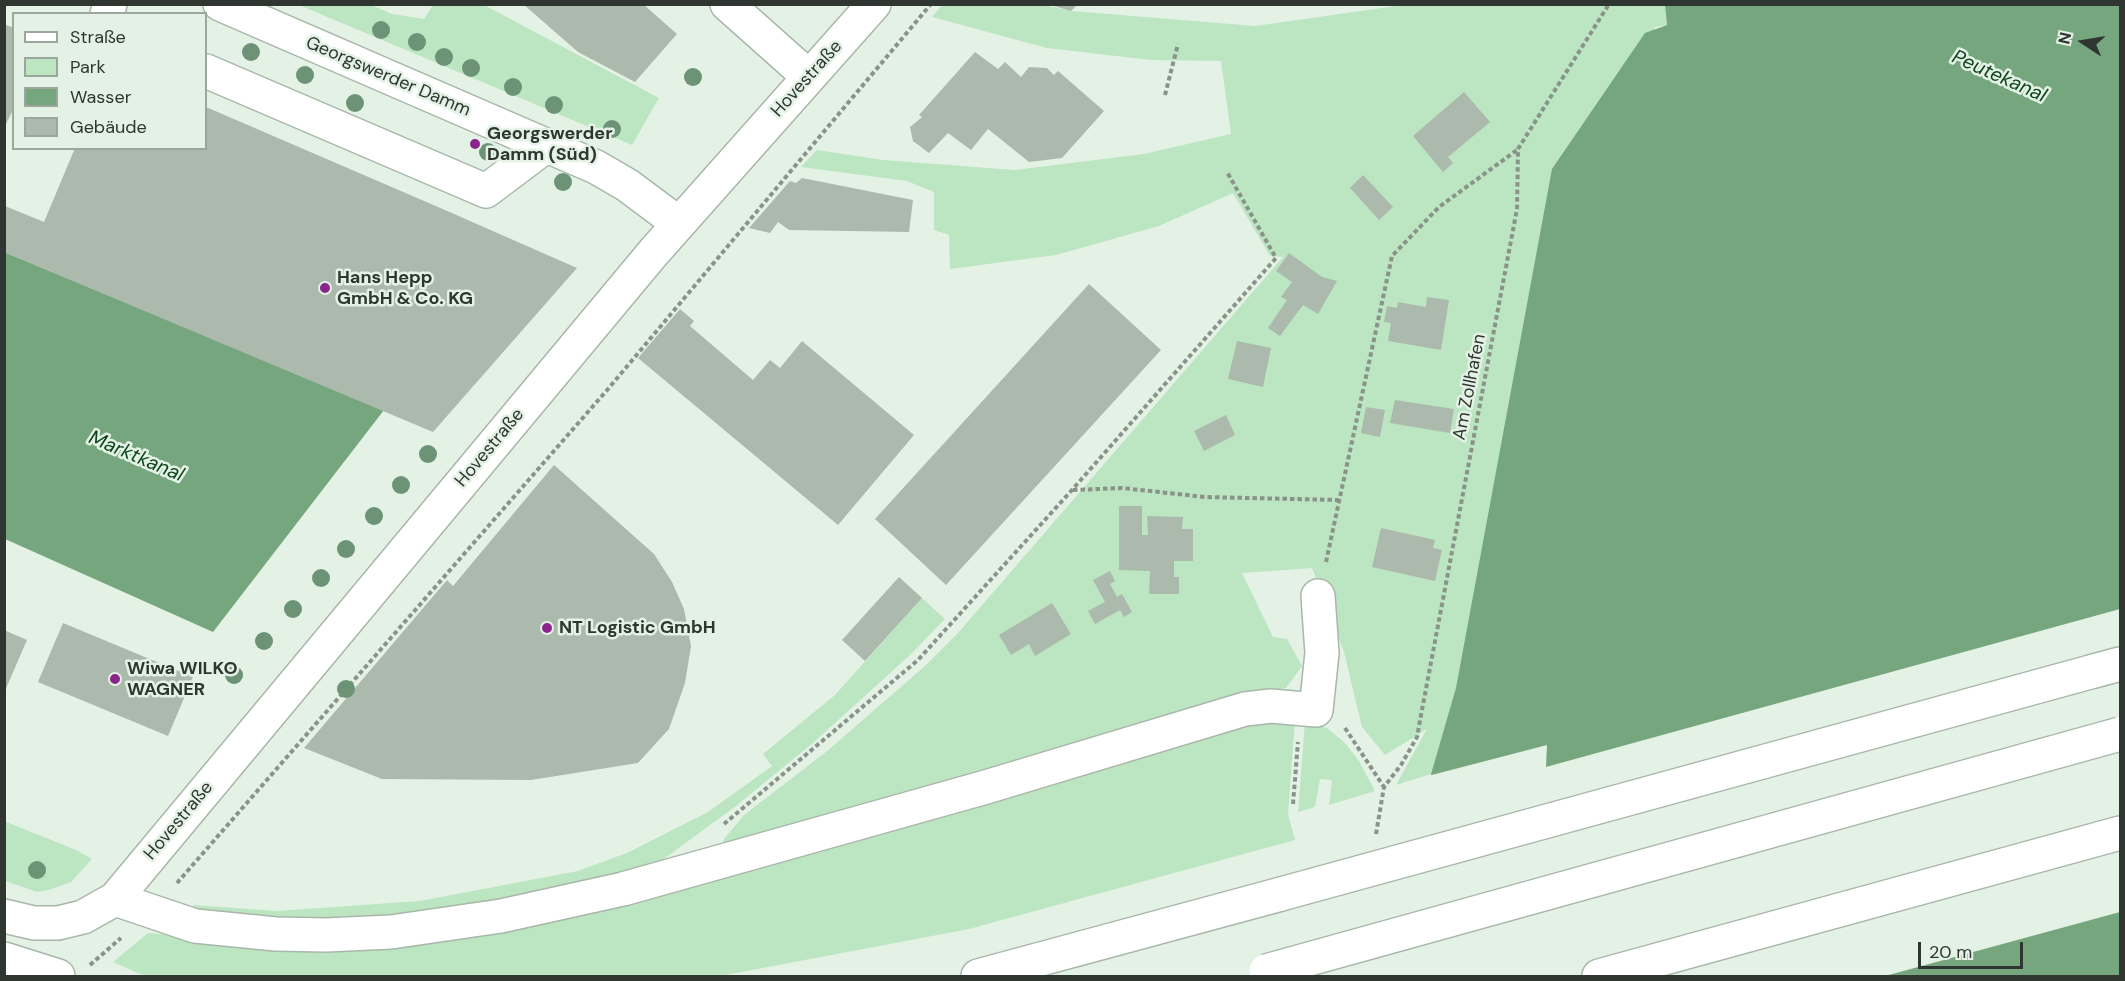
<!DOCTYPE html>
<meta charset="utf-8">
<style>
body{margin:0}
#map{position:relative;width:2125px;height:981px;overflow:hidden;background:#e3f2e5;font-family:"DM Sans",sans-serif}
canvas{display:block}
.frame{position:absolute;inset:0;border:6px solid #2f3530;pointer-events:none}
.legend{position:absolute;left:12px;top:12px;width:195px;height:138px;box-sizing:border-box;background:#e3f2e5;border:2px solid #9ba69d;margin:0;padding:8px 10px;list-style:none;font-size:18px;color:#2f3530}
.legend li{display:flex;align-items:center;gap:12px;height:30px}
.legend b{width:30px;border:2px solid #9ba69d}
.north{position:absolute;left:2053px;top:12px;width:60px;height:60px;-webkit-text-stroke:4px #e3f2e5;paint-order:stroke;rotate:282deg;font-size:16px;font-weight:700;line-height:24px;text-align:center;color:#2f3530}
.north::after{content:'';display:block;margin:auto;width:21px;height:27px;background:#2f3530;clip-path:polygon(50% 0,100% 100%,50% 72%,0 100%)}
.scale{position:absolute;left:1918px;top:942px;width:105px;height:27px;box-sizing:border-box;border:3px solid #2f3530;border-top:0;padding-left:8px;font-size:18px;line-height:21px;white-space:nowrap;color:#2f3530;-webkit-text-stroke:4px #e3f2e5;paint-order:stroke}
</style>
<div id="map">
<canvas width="2125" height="981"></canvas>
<div class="frame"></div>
<ul class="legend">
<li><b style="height:8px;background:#fff"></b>Straße</li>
<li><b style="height:16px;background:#bce5c1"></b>Park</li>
<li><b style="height:16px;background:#76a67d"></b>Wasser</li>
<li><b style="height:16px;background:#acbaad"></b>Gebäude</li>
</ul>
<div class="north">N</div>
<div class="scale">20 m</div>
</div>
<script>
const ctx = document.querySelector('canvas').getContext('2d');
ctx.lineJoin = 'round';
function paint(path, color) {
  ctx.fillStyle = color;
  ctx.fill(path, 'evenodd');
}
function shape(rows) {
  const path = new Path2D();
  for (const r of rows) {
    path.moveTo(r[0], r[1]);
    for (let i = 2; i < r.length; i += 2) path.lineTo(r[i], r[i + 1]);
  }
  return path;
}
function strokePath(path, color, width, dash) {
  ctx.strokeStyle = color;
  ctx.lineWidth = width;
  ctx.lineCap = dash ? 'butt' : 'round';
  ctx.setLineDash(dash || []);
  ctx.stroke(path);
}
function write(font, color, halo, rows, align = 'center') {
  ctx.font = font + ' "DM Sans",sans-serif';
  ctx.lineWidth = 5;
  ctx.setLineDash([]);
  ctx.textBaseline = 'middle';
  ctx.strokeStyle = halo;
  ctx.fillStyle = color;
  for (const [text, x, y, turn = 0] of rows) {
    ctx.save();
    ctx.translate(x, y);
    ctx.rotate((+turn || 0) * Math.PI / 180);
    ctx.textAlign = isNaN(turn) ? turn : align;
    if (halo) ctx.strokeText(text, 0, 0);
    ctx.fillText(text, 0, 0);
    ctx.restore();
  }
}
paint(shape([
 [1410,4,1665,5,1667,25,1655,27,1431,774,1396,785,1427,729,1385,755,1362,727,1344,652,1312,568,1242,573,1273,637,1287,639,1302,666,1286,688,1253,694,723,847,724,839,744,815,826,752,925,666,958,633,1283,257,1270,256,1233,193,1159,226,1056,255,950,269,949,235,934,230,934,192,907,181,801,167,817,150,883,160,1015,170,1144,154,1231,134,1221,61,1151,60,1047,48,932,17,942,5,1043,5,1072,11,1255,26],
 [299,5,371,5,392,14,424,19,433,5,484,5,659,98,632,145],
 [922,598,945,619,910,655,814,742,736,806,654,866,499,905,327,924,189,916,194,905,277,911,420,901,578,871,627,853,708,812,772,766,763,754,835,695],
 [1295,719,1288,814,1295,840,969,929,720,976,153,976,140,974,113,962,148,933,274,945,326,947,1225,727],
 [1305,722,1327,728,1345,743,1359,761,1375,791,1329,805,1332,780,1320,779,1315,807,1298,812],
 [4,821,76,850,92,859,71,882,49,890,37,892,5,881]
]), '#bce5c1');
paint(shape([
 [1665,5,2120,5,2120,976,1432,976,1438,940,1431,774,1456,688,1552,169,1645,33,1667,25],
 [4,252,384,410,213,632,5,539]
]), '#76a67d');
paint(shape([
 [2120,609,2120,912,1885,976,1429,976,1435,940,1428,776,1547,745,1546,767]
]), '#e3f2e5');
paint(shape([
 [523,4,643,4,677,34,635,82,578,52],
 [1047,4,1078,4,1071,11],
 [4,24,14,28,14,108,4,128],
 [975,52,998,69,1005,62,1021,77,1029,67,1047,68,1054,75,1058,71,1104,111,1062,158,1029,162,988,129,971,150,948,133,929,153,913,141,910,127,922,117,919,115],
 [1464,92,1490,122,1448,157,1453,163,1443,172,1413,136],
 [206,107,445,210,577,268,433,432,4,252,5,206,44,222,75,148,206,148],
 [1363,175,1393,207,1379,220,1350,188],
 [802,178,913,200,909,232,789,230,778,222,770,233,749,228,790,181,796,183],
 [1289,253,1322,277,1337,281,1318,314,1303,305,1280,336,1268,328,1287,300,1281,297,1292,282,1276,271],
 [1089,284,1161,350,946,585,875,519],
 [1427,297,1449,300,1441,350,1388,341,1391,323,1384,322,1387,306,1397,308,1398,302,1426,307],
 [680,309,694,321,690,326,753,380,770,360,780,368,802,341,914,435,838,525,638,358],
 [1237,341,1271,348,1263,387,1228,379],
 [1395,400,1454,409,1450,433,1390,423],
 [1366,407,1385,410,1380,437,1361,433],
 [1226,415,1235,435,1204,451,1194,431],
 [554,465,654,554,672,582,684,609,691,646,685,683,669,729,638,763,531,780,382,779,304,748,447,580,453,586],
 [1119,506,1142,506,1142,535,1148,535,1147,516,1183,517,1182,529,1193,529,1193,561,1174,561,1174,577,1179,577,1179,594,1149,594,1150,571,1119,570],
 [1381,528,1435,540,1433,548,1442,550,1435,581,1372,567],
 [1110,571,1115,581,1110,584,1117,597,1122,594,1132,612,1124,617,1120,610,1095,624,1088,611,1105,602,1093,580],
 [899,577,922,598,865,661,842,640],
 [1052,603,1071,634,1035,656,1029,644,1011,655,999,635],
 [63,623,193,677,168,736,38,682],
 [4,630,27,640,4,693]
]), '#acbaad');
const minor = shape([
 [220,4,596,167,627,185,678,223],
 [727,4,809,77],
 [107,14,110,4],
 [206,71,486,191,547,145],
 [115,899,195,926,276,934,326,935,391,932,501,916,623,889,986,787,1245,709,1271,706,1316,710,1322,653,1318,596],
 [4,916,34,923,58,923,83,917,115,899,653,253,874,4]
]);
const highway = shape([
 [2094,671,2120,664],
 [4,959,58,976],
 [978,976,1281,894],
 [1599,976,2120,833]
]);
strokePath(minor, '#a9b7aa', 36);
strokePath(highway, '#a9b7aa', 36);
strokePath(shape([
 [1165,95,1178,44],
 [1073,490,1122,488,1205,497,1339,500],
 [1326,562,1392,256,1439,207,1517,150],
 [1345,728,1384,787],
 [1293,804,1298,742],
 [724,824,918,660,1072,490,1276,258,1227,172],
 [1376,834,1384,787,1401,765,1417,737,1421,715,1517,209,1518,149,1609,4],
 [177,883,608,389,931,4],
 [90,965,121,938]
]), '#89938a', 4, [4.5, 3]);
strokePath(minor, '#fff', 33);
strokePath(highway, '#fff', 33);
const highwayBridge = shape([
 [1281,894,2094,671],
 [1266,971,2120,734]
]);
strokePath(highwayBridge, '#a9b7aa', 36, []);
strokePath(highwayBridge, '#fff', 33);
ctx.fillStyle = '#6d9377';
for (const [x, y] of [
 [381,30],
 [417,42],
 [251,52],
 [444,57],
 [471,68],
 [305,75],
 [693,77],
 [513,87],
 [355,103],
 [554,105],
 [612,129],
 [488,152],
 [563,182],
 [428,454],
 [401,485],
 [374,516],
 [346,549],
 [321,578],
 [293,609],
 [264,641],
 [234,675],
 [346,689],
 [37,870]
]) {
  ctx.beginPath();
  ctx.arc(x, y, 9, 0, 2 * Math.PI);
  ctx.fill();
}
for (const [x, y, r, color] of [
 [475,144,6,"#8c258b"],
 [325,288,6,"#8c258b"],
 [547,628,6,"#8c258b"],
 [115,679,6,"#8c258b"]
]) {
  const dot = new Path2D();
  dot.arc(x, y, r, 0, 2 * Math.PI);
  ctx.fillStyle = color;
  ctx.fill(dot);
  strokePath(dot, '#e3f2e5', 2);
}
write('18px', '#2f3530', '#e3f2e5', [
 ["Georgswerder Damm",388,77,23],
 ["Hovestraße",807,79,-48],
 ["Am Zollhafen",1470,387,-79],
 ["Hovestraße",490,448,-50],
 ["Hovestraße",179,821,-50]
]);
write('bold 18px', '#2f3530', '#e3f2e5', [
 ["Georgswerder",487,134],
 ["Damm (Süd)",487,155],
 ["Hans Hepp",337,278],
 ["GmbH & Co. KG",337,299],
 ["NT Logistic GmbH",559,628],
 ["Wiwa WILKO",127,669],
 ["WAGNER",127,690]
], 'left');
write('italic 20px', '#0e451e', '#e3f2e5', [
 ["Peutekanal",1999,77,24],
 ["Marktkanal",136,457,23]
]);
</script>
